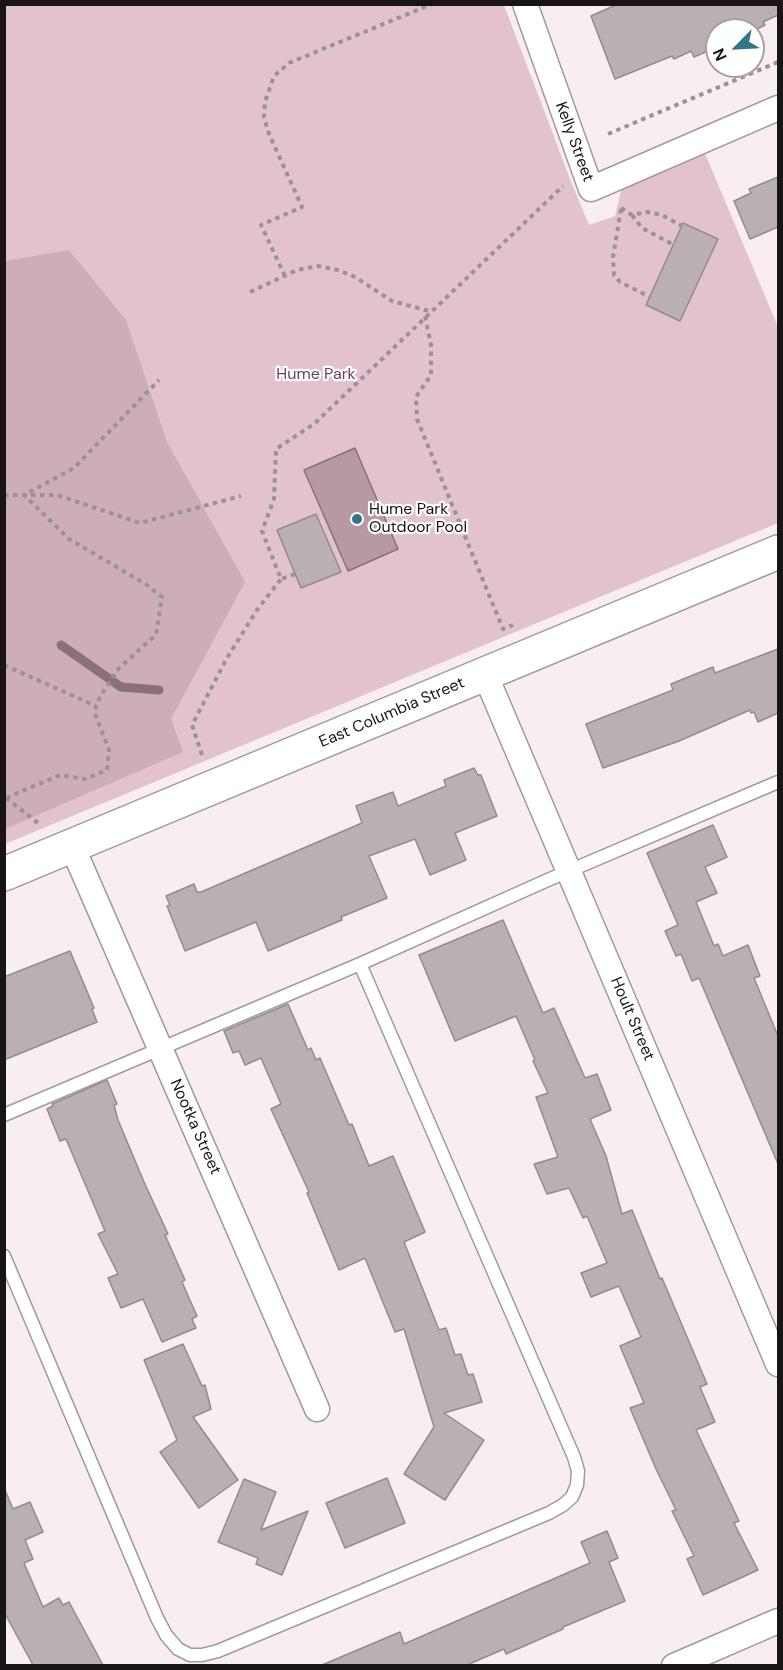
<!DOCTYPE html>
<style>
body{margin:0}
#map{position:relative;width:783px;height:1670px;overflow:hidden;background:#f8eef2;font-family:"DM Sans",sans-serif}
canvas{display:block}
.frame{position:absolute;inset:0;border:6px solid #191517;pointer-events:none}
.north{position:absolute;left:705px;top:18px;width:60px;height:60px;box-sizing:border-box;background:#fff;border:2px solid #a3a1a2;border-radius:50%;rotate:246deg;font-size:16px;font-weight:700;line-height:24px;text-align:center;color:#191517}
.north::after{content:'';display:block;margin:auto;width:21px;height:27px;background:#357589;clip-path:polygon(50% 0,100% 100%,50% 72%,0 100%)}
</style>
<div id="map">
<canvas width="783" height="1670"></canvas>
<div class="frame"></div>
<div class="north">N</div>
</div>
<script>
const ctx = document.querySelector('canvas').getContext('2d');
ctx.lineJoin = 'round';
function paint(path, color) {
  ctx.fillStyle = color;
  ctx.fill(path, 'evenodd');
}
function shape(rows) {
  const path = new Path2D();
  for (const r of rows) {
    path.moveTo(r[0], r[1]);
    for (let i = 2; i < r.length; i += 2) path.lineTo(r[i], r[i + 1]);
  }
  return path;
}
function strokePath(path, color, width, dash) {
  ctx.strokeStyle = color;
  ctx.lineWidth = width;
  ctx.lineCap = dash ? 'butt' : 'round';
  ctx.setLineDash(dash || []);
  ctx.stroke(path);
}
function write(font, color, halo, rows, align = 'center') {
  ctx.font = font + ' "DM Sans",sans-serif';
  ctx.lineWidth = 4.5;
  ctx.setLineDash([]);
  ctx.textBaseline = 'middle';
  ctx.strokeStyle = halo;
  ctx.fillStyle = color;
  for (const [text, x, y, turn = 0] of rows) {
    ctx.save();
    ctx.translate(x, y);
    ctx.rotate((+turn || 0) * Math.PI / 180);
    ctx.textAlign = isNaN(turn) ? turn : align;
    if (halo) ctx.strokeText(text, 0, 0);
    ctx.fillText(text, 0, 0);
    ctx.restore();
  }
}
paint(shape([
 [5,5,504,5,570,179,589,225,615,216,621,191,633,180,704,151,778,327,778,523,5,844]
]), '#e2c2cf');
paint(shape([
 [69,250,126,320,167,442,245,582,171,719,183,752,5,829,5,261]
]), '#cdadba');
const water = shape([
 [355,448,398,549,348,571,304,470,355,448]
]);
paint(water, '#b798a5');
strokePath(water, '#88717a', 1.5);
strokePath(shape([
 [61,645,121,687,159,690]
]), '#88717a', 9);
const building = shape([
 [618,4,778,4,778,15,763,22,765,25,753,31,717,30,717,47,694,57,691,51,674,59,672,56,615,79,591,16,618,4],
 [778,177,778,227,750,239,734,201,751,193,749,189,778,177],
 [683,223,718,239,680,321,646,305,683,223],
 [316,514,341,572,301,588,277,530,316,514],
 [778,649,778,713,758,722,754,712,751,713,750,710,679,741,603,768,586,724,673,690,671,684,713,667,715,673,778,649],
 [474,768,478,775,481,775,497,816,455,833,466,860,430,875,415,839,369,856,387,898,341,917,342,920,268,951,256,922,185,951,167,906,170,905,166,896,194,884,197,892,201,892,362,823,356,806,393,792,398,806,446,786,444,780,474,768],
 [713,825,727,857,705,867,717,893,696,902,714,946,718,944,723,956,748,945,760,976,754,978,778,1036,778,1164,699,978,692,981,681,954,676,956,665,931,678,925,647,853,713,825],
 [503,920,543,1013,554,1008,585,1078,597,1074,611,1110,590,1119,606,1156,622,1214,632,1210,660,1279,662,1278,707,1384,700,1387,715,1422,696,1430,739,1521,734,1523,758,1570,703,1595,687,1559,694,1556,672,1511,676,1510,656,1469,630,1408,644,1403,620,1346,641,1337,619,1286,591,1297,581,1273,607,1263,587,1216,583,1218,569,1188,547,1194,534,1164,558,1157,536,1097,548,1093,533,1061,535,1060,516,1016,455,1041,419,955,503,920],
 [70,951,94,1008,92,1009,97,1022,4,1060,4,977,70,951],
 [288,1004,308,1050,311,1048,316,1060,320,1058,349,1125,352,1124,369,1166,393,1156,425,1232,404,1242,439,1330,446,1328,455,1355,461,1354,468,1375,473,1374,482,1402,444,1413,484,1440,445,1500,404,1474,434,1427,404,1329,395,1332,365,1258,339,1270,307,1193,309,1192,271,1109,281,1104,261,1058,245,1065,239,1051,233,1053,224,1031,288,1004],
 [107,1080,117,1104,114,1105,118,1120,144,1182,168,1234,165,1235,185,1280,182,1282,197,1316,192,1319,196,1328,162,1342,143,1299,121,1308,108,1278,118,1274,98,1234,105,1231,66,1139,60,1141,47,1109,53,1106,52,1104,107,1080],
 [183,1344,202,1386,205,1385,211,1409,193,1417,238,1480,199,1508,160,1452,177,1440,144,1360,183,1344],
 [387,1478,405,1523,345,1548,326,1503,387,1478],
 [244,1479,276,1492,261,1530,308,1511,282,1575,256,1564,258,1558,218,1542,244,1479],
 [5,1490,13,1509,30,1502,43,1532,25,1540,33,1559,24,1563,43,1607,59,1598,63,1605,69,1602,103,1665,33,1665,4,1612,5,1490],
 [607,1531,618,1558,609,1562,625,1601,563,1627,563,1629,506,1654,504,1649,467,1665,322,1665,400,1632,404,1644,590,1563,581,1542,607,1531]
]);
paint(building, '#bab0b4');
strokePath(building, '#948b8e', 1.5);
const lane = shape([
 [4,1115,360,964,550,879,778,782],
 [4,1256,157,1618,166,1635,178,1649,190,1655,202,1655,218,1651,549,1513,563,1505,572,1497,577,1485,578,1471,574,1457,360,964]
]);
const street = shape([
 [525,4,591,189,778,108],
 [485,674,778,1364],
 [72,846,317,1409],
 [674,1666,778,1621]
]);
const secondary = shape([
 [4,874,778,552]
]);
strokePath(lane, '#a2999c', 15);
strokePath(street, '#a2999c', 27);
strokePath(secondary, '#a2999c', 36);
strokePath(shape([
 [608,134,778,62],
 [621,208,632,215,647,212,662,215,682,226],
 [621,209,613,257,614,275,620,282,650,297],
 [632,215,642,228,674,245],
 [285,276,261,225,302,207,269,134,264,117,265,102,274,76,289,63,432,4],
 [250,292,297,270,318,266,338,270,355,277,392,301,429,311],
 [425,316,431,345,431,375,416,397,417,419,503,629,513,625],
 [4,495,57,495,140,523,241,496],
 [295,574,281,579,262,531,274,499,276,449,314,424,563,186],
 [4,665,96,706],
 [202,755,192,725,227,658,257,610,281,579],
 [6,798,60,775,85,779,107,770,109,750,95,714,96,706,101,695,119,668,156,635,162,597,147,585,69,539,24,495,74,468,159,380],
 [6,798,38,823]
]), '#9a9295', 4, [4.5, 4.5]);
strokePath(lane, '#fff', 12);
strokePath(street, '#fff', 24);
strokePath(secondary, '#fff', 33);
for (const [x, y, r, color] of [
 [357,519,6,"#357589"]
]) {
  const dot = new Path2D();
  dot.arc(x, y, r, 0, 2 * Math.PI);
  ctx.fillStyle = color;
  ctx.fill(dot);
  strokePath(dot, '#fff', 2);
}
write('16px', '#191517', '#fff', [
 ["Kelly Street",574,142,70],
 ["East Columbia Street",392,713,-23],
 ["Hoult Street",632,1019,67],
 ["Nootka Street",195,1127,66]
]);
write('16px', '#704156', '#fff', [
 ["Hume Park",316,375]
]);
write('16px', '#191517', '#fff', [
 ["Hume Park",369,510],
 ["Outdoor Pool",369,528]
], 'left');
</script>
